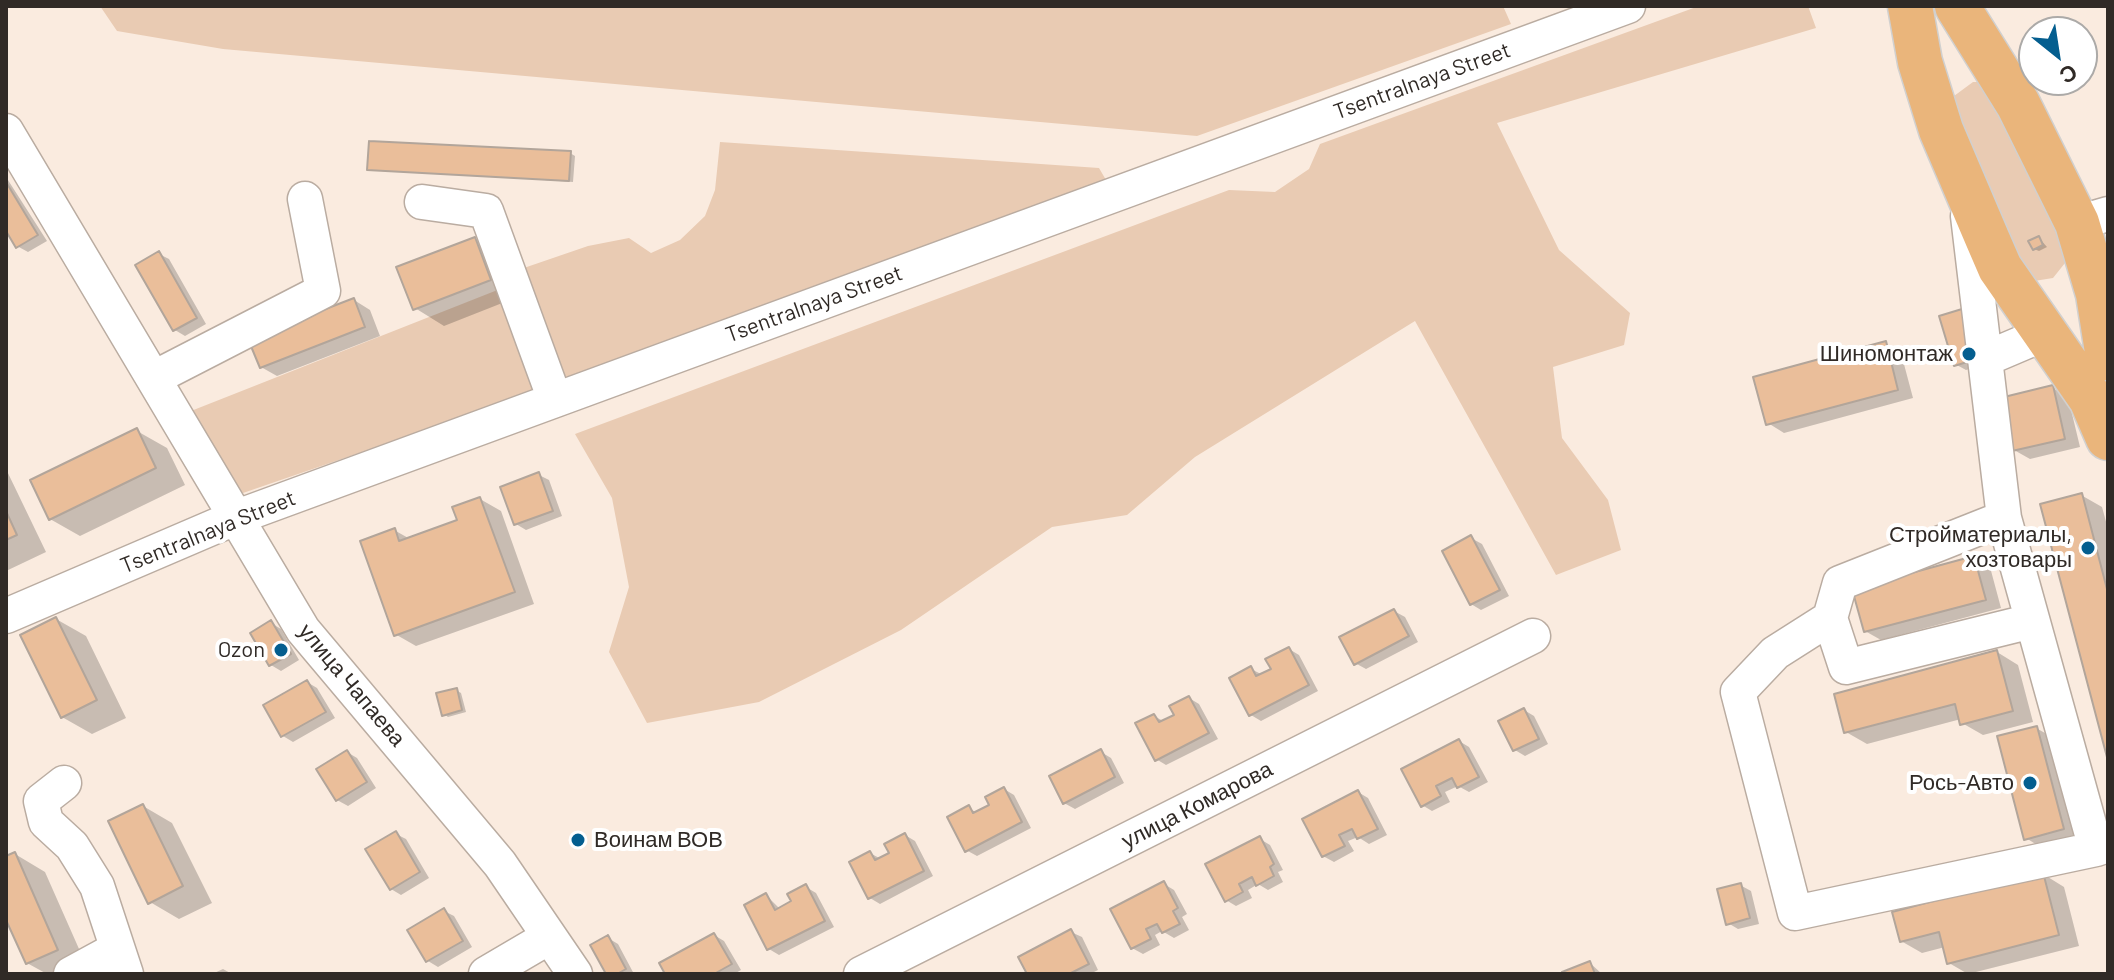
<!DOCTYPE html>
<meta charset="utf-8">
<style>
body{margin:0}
#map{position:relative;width:2114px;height:980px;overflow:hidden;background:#faebdf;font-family:Barlow,sans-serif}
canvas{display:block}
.frame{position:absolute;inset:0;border:8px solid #302a26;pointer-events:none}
.north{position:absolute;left:2018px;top:16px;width:80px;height:80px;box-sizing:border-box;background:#fff;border:2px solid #acaaa8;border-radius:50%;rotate:150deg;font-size:22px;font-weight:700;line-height:32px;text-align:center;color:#302a26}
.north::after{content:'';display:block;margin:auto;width:28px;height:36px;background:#045e8f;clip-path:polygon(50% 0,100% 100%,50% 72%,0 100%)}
</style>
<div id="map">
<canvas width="2114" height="980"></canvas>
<div class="frame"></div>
<div class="north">С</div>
</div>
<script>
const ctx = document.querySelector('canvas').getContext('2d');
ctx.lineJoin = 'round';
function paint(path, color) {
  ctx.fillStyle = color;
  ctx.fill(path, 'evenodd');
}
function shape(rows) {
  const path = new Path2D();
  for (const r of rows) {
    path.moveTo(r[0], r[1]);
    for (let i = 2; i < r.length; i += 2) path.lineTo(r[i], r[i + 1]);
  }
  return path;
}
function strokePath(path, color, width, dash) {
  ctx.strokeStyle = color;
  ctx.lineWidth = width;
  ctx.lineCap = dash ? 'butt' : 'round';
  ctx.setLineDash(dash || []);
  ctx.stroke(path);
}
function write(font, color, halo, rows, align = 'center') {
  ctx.font = font + ' Barlow,sans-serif';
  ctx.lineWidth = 8;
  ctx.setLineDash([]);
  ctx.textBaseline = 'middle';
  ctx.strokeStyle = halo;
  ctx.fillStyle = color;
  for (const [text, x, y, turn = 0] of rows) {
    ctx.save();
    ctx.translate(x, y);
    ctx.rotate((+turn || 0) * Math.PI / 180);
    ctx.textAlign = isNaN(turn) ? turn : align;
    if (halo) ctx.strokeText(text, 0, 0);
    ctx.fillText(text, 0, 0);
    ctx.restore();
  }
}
paint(shape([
 [100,6,1503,6,1511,24,1197,136,223,49,117,31],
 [1699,6,1808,6,1816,28,1497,123,1559,250,1630,313,1624,345,1553,367,1562,438,1608,500,1621,550,1556,575,1415,321,1195,457,1127,515,1052,527,901,630,759,702,647,723,609,652,629,587,612,498,575,434,1229,190,1275,192,1309,169,1320,144],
 [1973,82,1986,82,1998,89,2069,258,2053,278,2028,282,1952,110,1954,96],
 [720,142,1099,168,1106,180,1084,194,564,383,518,270,588,246,629,238,651,253,680,240,705,216,715,190],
 [500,289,539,391,243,493,231,483,191,411]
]), '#e9cbb3');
paint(shape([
 [570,153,575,156,573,182,369,168],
 [6,177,47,241,28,252,17,246,6,227],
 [2039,238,2047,247,2039,251,2034,249],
 [475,239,504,256,520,296,444,326,415,308],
 [159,254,169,259,206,324,185,336,175,330],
 [354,300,370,310,380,336,277,376,261,367],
 [1962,311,1986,364,1966,370,1955,364],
 [1885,343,1901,353,1913,398,1784,433,1768,423],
 [2053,388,2068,397,2080,447,2030,459,2014,450],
 [137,431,167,448,185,485,80,536,50,519],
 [6,469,46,552,6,571],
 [539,475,549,480,562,516,526,530,516,524],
 [2081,495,2102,507,2108,529,2108,753],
 [480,499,501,511,534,604,416,646,395,634,394,530,410,539,459,521],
 [1471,538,1482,544,1509,596,1481,610,1471,604],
 [1974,558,1990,567,2001,608,1881,640,1865,631],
 [1394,611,1405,617,1418,642,1366,669,1355,663],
 [56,619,86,636,126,718,92,734,62,717],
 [271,623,281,629,299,660,281,671,271,665],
 [1289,649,1299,655,1318,691,1261,721,1251,715,1251,669,1263,675,1273,670],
 [1997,652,2018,665,2033,722,1983,735,1962,723,1961,719,1867,744,1846,732],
 [307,682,317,688,335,718,293,742,283,736],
 [456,690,461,693,466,712,448,717,444,714],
 [1189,698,1199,704,1218,739,1166,765,1156,759,1154,716,1165,722,1176,716],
 [1524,710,1534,716,1548,744,1525,756,1515,750],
 [2036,728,2052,737,2079,838,2042,848,2026,838],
 [1459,741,1469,747,1488,782,1469,792,1458,786,1445,792,1450,802,1432,811,1422,805],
 [347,752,357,758,376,788,348,806,337,800],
 [1101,752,1111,758,1124,783,1075,809,1064,803],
 [1004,789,1014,795,1031,828,977,856,966,850,969,808,977,813,991,806],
 [1358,792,1368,798,1387,835,1369,844,1358,837,1348,841,1354,851,1334,862,1323,856],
 [143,806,172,823,212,903,179,919,150,902],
 [396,834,406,839,429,878,401,895,391,889],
 [905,835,915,841,933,876,880,904,870,898,870,853,881,859,891,854],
 [1260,839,1270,845,1283,870,1278,872,1283,882,1268,890,1258,884,1248,890,1252,898,1236,906,1226,900],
 [15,854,45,872,87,967,71,974,47,974,27,963,6,915,6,858],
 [2043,874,2064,887,2079,946,1968,974,1949,963,1945,947,1922,953,1901,941],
 [1164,884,1174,890,1187,914,1182,917,1189,930,1174,938,1162,931,1155,935,1160,945,1143,954,1132,948],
 [1740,885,1751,891,1759,924,1738,929,1728,923],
 [806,887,816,893,834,927,779,955,769,949,766,895,780,909,794,902],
 [444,911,454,916,472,947,438,967,428,961,410,931],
 [1071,932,1082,937,1098,970,1090,974,1029,974],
 [714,935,724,941,741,970,734,974,667,974],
 [608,938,618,944,634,974,608,974],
 [1590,963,1602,974,1565,974],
 [223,969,232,974,212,974]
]), '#0003');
const building = shape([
 [369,141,571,151,569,181,367,170,369,141],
 [6,182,38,235,16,248,6,231,6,182],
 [2039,236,2043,245,2033,250,2028,241,2039,236],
 [475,237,491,280,413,310,396,267,475,237],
 [159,251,197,318,173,331,135,265,159,251],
 [354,298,365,327,260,368,248,339,354,298],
 [1962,309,1977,359,1954,366,1939,316,1962,309],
 [1886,341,1898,390,1766,425,1753,377,1886,341],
 [2053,385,2065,439,2012,451,2004,397,2053,385],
 [137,428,156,468,49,520,30,480,137,428],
 [539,472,553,511,514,525,500,487,539,472],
 [2082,493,2108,593,2108,761,2040,504,2082,493],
 [480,497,515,592,394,636,360,541,395,528,399,541,457,520,452,507,480,497],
 [6,511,17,535,6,540,6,511],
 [1471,535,1500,590,1470,605,1442,551,1471,535],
 [1974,556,1986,600,1864,632,1852,589,1974,556],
 [1394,609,1409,636,1354,665,1339,637,1394,609],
 [56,617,97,700,61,718,20,635,56,617],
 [271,620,291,654,269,666,250,633,271,620],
 [1289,647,1309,685,1249,716,1229,678,1251,666,1256,676,1271,669,1265,659,1289,647],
 [1997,650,2013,711,1960,725,1955,704,1844,733,1834,694,1997,650],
 [307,680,326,712,281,737,263,705,307,680],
 [457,688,462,710,442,716,436,693,457,688],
 [1189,696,1209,733,1155,761,1135,723,1154,714,1159,722,1174,715,1169,706,1189,696],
 [1524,708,1539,739,1513,751,1498,721,1524,708],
 [2037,726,2064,829,2024,840,1997,736,2037,726],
 [1459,739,1479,777,1457,788,1452,778,1436,786,1441,796,1421,807,1401,769,1459,739],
 [1101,749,1115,777,1063,804,1049,776,1101,749],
 [347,750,367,782,336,801,316,769,347,750],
 [1004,787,1022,822,965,852,947,817,969,805,973,813,989,805,985,797,1004,787],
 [1358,790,1378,829,1357,839,1352,829,1339,835,1345,846,1322,857,1302,819,1358,790],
 [143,804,183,886,148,904,108,821,143,804],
 [396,831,420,872,390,890,365,849,396,831],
 [905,833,924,871,868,899,849,862,870,851,875,860,889,853,884,844,905,833],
 [1260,836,1274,864,1270,867,1274,876,1256,886,1252,877,1239,884,1243,892,1225,902,1205,864,1260,836],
 [15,852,58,950,26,964,6,920,6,856,15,852],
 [2043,872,2059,935,1947,964,1939,932,1900,942,1892,912,2043,872],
 [1164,881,1178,908,1173,911,1180,924,1162,933,1157,924,1146,929,1151,939,1131,949,1110,909,1164,881],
 [1741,883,1750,918,1726,925,1717,889,1741,883],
 [806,884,825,921,767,950,744,905,766,893,775,910,791,901,787,894,806,884],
 [444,908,463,941,426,962,407,930,444,908],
 [1071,929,1089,964,1069,974,1027,974,1018,957,1071,929],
 [714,933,732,964,714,974,665,974,659,963,714,933],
 [608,935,626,969,617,974,606,974,590,945,608,935],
 [1590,961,1595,974,1563,974,1562,972,1590,961]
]);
paint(building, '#eabe9a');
strokePath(building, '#b2a59a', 2);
const minor = shape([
 [6,131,303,630,500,864,575,974],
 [422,202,486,211,555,400],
 [1968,216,2004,518,2096,849,2108,845],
 [2077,223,2108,214],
 [1985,359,2046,333],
 [154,378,323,291,305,199],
 [2004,518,1840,583,1830,618,1775,653,1738,692,1795,913,2096,849],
 [6,616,237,517,1628,6],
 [1830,618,1846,667,2032,621],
 [64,783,41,801,46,822,72,846,97,886,126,974],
 [71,974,117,949],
 [486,974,549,937],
 [861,974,1533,636]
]);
const major = shape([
 [1910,6,1920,62,1941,130,1987,238,2000,268,2091,399,2108,438],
 [1957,6,2018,104,2077,223,2098,294,2108,358]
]);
strokePath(minor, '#baaca1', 37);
strokePath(major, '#d1d0cf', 47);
strokePath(minor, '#fff', 34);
strokePath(major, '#eab57b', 44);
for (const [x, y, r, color] of [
 [1969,354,8,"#045e8f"],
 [2088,548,8,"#045e8f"],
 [281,650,8,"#045e8f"],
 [2030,783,8,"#045e8f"],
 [578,840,8,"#045e8f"]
]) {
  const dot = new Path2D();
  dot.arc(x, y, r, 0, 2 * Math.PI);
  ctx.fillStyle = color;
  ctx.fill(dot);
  strokePath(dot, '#fff', 3);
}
write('22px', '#302a26', '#fff', [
 ["Tsentralnaya Street",1422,81,-20],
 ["Tsentralnaya Street",814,304,-20],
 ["Tsentralnaya Street",208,532,-22],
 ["улица Чапаева",352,685,50],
 ["улица Комарова",1197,805,-27]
]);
write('22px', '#302a26', '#fff', [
 ["Шиномонтаж",1953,354],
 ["Стройматериалы,",2072,535],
 ["хозтовары",2072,560],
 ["Ozon",265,650],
 ["Рось-Авто",2014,783],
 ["Воинам ВОВ",594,840,"left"]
], 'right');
</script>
